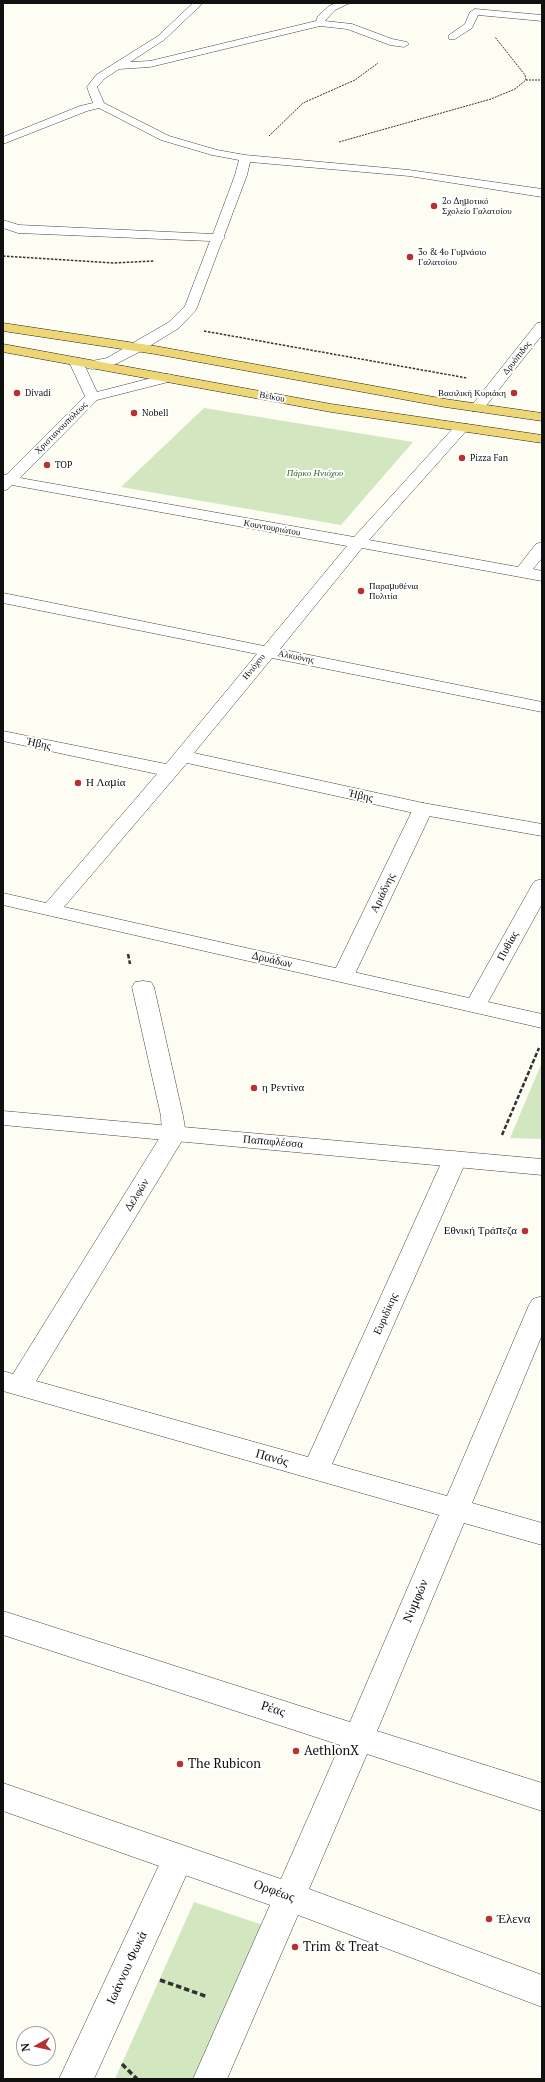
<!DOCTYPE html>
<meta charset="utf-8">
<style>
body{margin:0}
#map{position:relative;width:545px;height:2082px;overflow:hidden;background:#fefdf4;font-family:"PT Serif",serif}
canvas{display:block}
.frame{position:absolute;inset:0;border:4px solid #101010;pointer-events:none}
.north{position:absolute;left:16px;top:2026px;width:40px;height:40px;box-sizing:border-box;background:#fff;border:1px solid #9f9f9f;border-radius:50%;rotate:262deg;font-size:11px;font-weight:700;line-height:16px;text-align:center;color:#101010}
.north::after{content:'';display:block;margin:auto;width:14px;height:18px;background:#b63232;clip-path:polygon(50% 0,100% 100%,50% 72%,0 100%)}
</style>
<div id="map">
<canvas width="545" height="2082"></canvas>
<div class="frame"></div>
<div class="north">N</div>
</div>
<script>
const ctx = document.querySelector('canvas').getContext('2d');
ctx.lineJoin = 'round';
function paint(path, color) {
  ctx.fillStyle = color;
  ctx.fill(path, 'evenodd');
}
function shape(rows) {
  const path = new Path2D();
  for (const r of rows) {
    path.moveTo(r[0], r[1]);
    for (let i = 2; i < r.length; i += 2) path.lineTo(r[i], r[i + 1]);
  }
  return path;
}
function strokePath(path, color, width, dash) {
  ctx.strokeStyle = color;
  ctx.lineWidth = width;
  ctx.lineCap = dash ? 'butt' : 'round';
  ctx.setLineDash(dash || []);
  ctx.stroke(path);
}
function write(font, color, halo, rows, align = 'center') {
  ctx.font = font + ' "PT Serif",serif';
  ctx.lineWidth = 4;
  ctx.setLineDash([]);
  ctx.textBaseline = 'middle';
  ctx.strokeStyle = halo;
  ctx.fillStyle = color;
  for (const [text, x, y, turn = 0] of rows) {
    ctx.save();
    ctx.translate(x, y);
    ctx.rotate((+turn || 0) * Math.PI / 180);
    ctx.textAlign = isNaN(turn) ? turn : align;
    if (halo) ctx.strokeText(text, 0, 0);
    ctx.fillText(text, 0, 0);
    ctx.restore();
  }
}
paint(shape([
 [204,408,413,442,341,525,121,487],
 [542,1062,542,1139,510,1138],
 [194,1902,266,1926,198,2079,115,2079]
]), '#d2e7bf');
const pedestrian = shape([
 [423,803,430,805,433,809,354,976,350,980,343,982,336,980,332,976,413,809,416,805,423,803],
 [178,1844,189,1848,194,1858,94,2079,59,2079,167,1848,178,1844]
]);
const minor = shape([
 [193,3,203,3,164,40,130,62,150,61,316,21,318,16,329,6,336,3,350,3,335,10,325,21,352,24,392,39,407,42,409,44,404,47,390,45,347,29,320,26,150,67,119,69,104,79,97,87,104,103,169,136,217,150,245,155,409,170,542,189,542,197,409,176,250,162,247,175,224,236,225,238,222,241,196,310,179,328,143,350,116,364,92,369,87,368,85,365,87,362,107,358,169,322,185,306,210,241,18,233,3,228,3,220,19,225,213,234,235,175,239,160,212,155,161,140,99,108,87,111,3,144,3,137,80,106,93,103,87,87,96,75,158,36,193,3],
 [475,9,542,15,542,21,478,15,472,28,455,39,449,39,449,35,465,24,470,12,475,9],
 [542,322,542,335,482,411,472,411,470,408,472,405,537,323,542,322],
 [76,358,81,359,83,362,97,392,167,374,172,375,174,378,172,381,97,400,20,478,354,537,457,424,467,424,469,427,467,430,369,540,518,567,536,544,542,542,542,558,533,569,542,571,542,581,362,548,280,649,542,702,542,712,272,658,194,753,423,803,542,824,542,836,423,815,187,763,64,907,469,998,532,885,535,881,542,879,542,904,488,1002,542,1014,542,1028,3,905,3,893,46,903,157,774,3,741,3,731,166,764,257,654,3,603,3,593,264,646,347,546,12,485,8,489,3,491,3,474,6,475,85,396,69,362,71,359,76,358],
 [143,981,151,982,154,987,183,1116,186,1134,36,1381,308,1457,443,1159,447,1154,455,1151,463,1154,467,1159,332,1464,447,1496,529,1305,533,1299,542,1296,542,1335,472,1503,542,1523,542,1545,464,1523,377,1731,542,1783,542,1811,367,1754,309,1889,542,1975,542,2007,298,1915,227,2079,193,2079,270,1905,3,1811,3,1783,281,1879,340,1745,3,1635,3,1611,350,1722,439,1515,3,1391,3,1371,13,1374,162,1134,161,1116,132,987,135,982,143,981]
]);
const tertiary = shape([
 [3,1111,542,1159,542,1175,3,1125,3,1111]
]);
const primary = shape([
 [3,323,155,346,445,399,542,413,542,421,445,407,155,354,3,331,3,323],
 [3,344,331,404,542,435,542,443,331,412,3,352,3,344]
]);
strokePath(pedestrian, '#434343', 1);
strokePath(minor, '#434343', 1);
strokePath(tertiary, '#434343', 1);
strokePath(primary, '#212121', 1);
strokePath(shape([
 [526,80,542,80],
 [269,136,303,103,355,80,378,63],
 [339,142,491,99,515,89,526,80,525,75,495,37]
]), '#323232', 1, [2, 1]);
strokePath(shape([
 [3,256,113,263,154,261],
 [204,331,467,378]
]), '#323232', 1.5, [2.5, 1.5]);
strokePath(shape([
 [128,954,130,964],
 [502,1135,539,1048]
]), '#323232', 2.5, [4.5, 2]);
strokePath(shape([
 [160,1980,208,1997],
 [122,2064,137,2079]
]), '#323232', 3.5, [5.5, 3]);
paint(pedestrian, '#fff');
paint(minor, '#fff');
paint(tertiary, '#fff');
paint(primary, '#eed674');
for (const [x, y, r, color] of [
 [434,206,4,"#b63232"],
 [410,257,4,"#b63232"],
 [17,393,4,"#b63232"],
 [514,393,4,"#b63232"],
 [134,413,4,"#b63232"],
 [462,458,4,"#b63232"],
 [47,465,4,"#b63232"],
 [361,591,4,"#b63232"],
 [78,783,4,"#b63232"],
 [254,1088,4,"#b63232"],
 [525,1231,4,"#b63232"],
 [296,1751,4,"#b63232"],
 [180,1764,4,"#b63232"],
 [489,1919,4,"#b63232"],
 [295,1947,4,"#b63232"]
]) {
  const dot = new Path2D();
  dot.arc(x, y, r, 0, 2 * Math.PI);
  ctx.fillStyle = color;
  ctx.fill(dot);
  strokePath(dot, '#fff', 1.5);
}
write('9px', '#101010', '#fff', [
 ["2ο Δημοτικό",442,201],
 ["Σχολείο Γαλατσίου",442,211],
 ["3ο & 4ο Γυμνάσιο",418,252],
 ["Γαλατσίου",418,262],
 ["Divadi",25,393],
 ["Βασιλική Κυριάκη",506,393,"right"],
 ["Nobell",142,413],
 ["Pizza Fan",470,458],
 ["TOP",55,465],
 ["Παραμυθένια",369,586],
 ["Πολιτία",369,596]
], 'left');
write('9px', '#101010', '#fff', [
 ["Δρυόπιδος",517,358,-52],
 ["Βεΐκου",272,397,10],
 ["Χριστιανουπόλεως",61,428,-45],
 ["Κουντουριώτου",272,528,10],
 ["Αλκυόνης",296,657,11],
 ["Ηνιόχου",254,667,-51]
]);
write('italic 9px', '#2e6424', '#fff', [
 ["Πάρκο Ηνιόχου",315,473]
]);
write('11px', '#101010', '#fff', [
 ["Ήβης",39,744,12],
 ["Ήβης",361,796,13],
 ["Αριάδνης",383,893,-64],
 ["Πυθίας",508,946,-61],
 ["Δρυάδων",272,960,13],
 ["Παπαφλέσσα",273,1142,5],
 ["Δελφών",137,1195,-58],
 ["Ευριδίκης",386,1314,-66]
]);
write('11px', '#101010', '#fff', [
 ["Η Λαμία",86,783],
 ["η Ρεντίνα",262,1088],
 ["Εθνική Τράπεζα",517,1231,"right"]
], 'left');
write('13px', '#101010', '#fff', [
 ["Πανός",272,1458,16],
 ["Νυμφών",416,1601,-67],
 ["Ρέας",273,1709,18],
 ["Ορφέως",274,1891,20],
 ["Ιωάννου Φωκά",127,1968,-65]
]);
write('13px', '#101010', '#fff', [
 ["AethlonX",304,1751],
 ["The Rubicon",188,1764],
 ["Έλενα",497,1919],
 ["Trim & Treat",303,1947]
], 'left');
</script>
